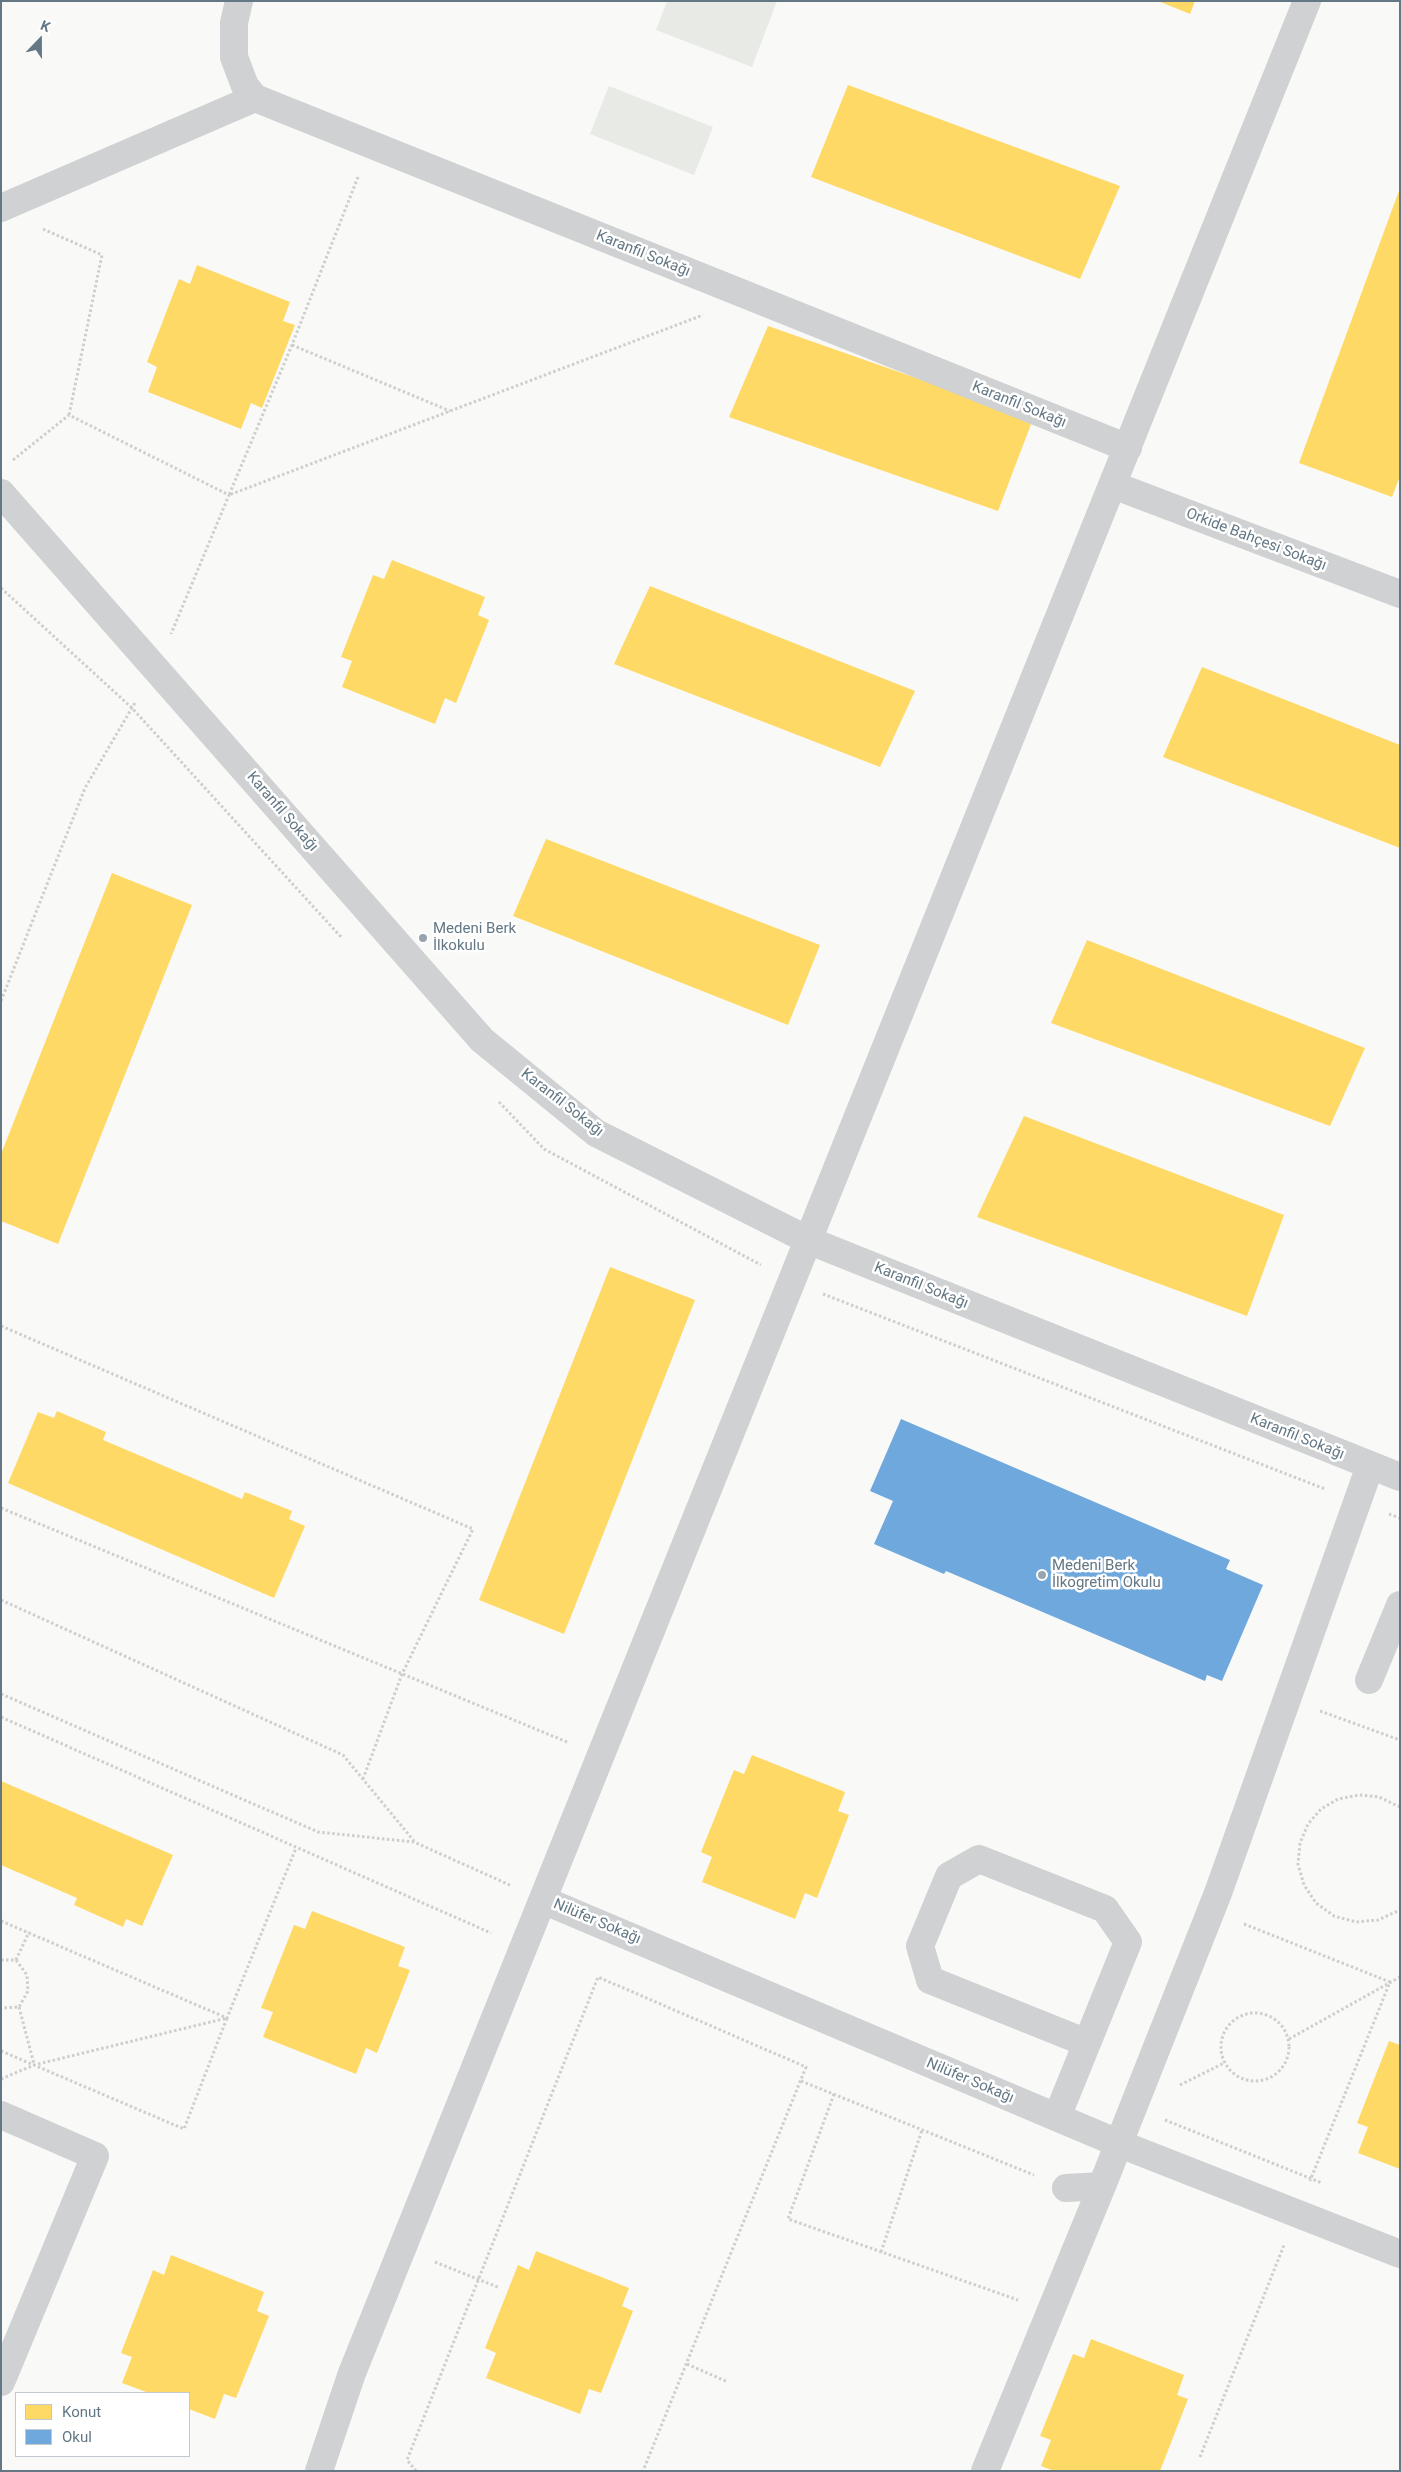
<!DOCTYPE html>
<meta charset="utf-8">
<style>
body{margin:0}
#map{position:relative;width:1401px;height:2472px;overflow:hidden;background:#f9f9f8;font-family:Roboto,sans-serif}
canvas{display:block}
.frame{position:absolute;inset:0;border:2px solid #637784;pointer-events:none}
.legend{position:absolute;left:15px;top:2392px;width:175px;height:65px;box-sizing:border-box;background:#fff;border:1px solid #c1c9ce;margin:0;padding:6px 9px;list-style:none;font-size:15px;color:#637784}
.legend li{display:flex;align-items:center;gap:10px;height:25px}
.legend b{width:25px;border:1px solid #c1c9ce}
.north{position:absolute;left:15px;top:15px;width:50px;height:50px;-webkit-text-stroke:4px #fff;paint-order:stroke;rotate:22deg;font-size:14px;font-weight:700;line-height:20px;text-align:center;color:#637784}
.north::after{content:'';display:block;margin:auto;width:18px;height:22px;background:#637784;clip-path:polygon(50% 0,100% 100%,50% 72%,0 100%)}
</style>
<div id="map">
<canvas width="1401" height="2472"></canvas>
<div class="frame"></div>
<ul class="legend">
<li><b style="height:14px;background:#ffd966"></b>Konut</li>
<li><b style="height:14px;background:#6fa8dc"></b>Okul</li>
</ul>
<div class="north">K</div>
</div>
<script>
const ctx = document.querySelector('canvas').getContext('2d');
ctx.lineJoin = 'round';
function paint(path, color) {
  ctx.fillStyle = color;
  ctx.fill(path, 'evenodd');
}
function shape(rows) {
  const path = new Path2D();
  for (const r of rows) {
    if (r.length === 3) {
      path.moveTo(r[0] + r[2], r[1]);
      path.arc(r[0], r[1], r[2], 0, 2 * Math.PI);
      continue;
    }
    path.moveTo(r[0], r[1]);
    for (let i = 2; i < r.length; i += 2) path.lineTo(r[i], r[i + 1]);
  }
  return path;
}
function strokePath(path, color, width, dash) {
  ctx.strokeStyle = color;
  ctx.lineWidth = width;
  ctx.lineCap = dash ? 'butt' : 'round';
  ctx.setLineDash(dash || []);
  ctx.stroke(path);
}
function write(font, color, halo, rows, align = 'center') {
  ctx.font = font + ' Roboto,sans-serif';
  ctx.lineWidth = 5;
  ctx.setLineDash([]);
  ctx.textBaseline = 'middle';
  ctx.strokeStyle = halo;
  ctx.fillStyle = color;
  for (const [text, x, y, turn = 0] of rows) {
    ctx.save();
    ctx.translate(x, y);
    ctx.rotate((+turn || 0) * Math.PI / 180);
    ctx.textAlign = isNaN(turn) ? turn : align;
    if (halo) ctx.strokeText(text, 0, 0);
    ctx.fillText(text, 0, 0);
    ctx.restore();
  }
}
paint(shape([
 [667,1,777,1,752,67,656,30],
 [609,86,713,127,694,175,590,134]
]), '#e8ebe5');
paint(shape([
 [1158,1,1195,1,1190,14],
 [848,85,1120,186,1080,279,811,177],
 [1400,188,1400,476,1392,497,1299,463],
 [197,265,290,302,283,321,295,325,262,408,251,403,241,429,148,392,157,367,147,362,179,279,190,284],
 [768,326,1033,419,998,511,729,417],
 [392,560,485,597,478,615,489,620,456,703,445,698,435,724,342,687,352,661,341,657,373,575,384,579],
 [650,586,915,691,880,767,614,664],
 [1202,667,1400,745,1400,848,1163,757],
 [546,839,820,945,788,1025,513,916],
 [112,873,192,905,58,1244,1,1221,1,1154],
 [1087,940,1365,1048,1330,1126,1051,1023],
 [1024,1116,1284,1215,1247,1316,977,1217],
 [610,1267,695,1300,564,1634,479,1600],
 [57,1411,106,1432,103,1440,242,1499,245,1492,292,1511,289,1519,305,1526,274,1598,8,1483,38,1412,54,1418],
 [752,1755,845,1792,838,1811,849,1815,817,1898,805,1893,795,1919,702,1882,712,1857,701,1852,734,1770,744,1774],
 [1,1781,173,1855,142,1926,126,1919,123,1927,74,1905,77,1898,1,1865],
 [312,1911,405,1947,398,1966,410,1970,377,2053,366,2048,356,2074,263,2037,273,2012,261,2008,294,1925,305,1929],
 [1389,2041,1400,2045,1400,2169,1358,2153,1368,2127,1357,2123],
 [536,2251,629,2288,622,2306,633,2311,601,2393,589,2389,580,2414,486,2378,496,2353,485,2348,518,2265,529,2270],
 [171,2255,264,2292,257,2311,269,2316,236,2398,224,2394,215,2419,189,2409,189,2393,149,2393,122,2383,132,2357,121,2353,153,2270,164,2275],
 [1091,2339,1184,2375,1177,2395,1188,2399,1160,2471,1054,2471,1041,2466,1051,2440,1040,2436,1073,2354,1084,2358]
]), '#ffd966');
paint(shape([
 [901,1419,1230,1560,1226,1569,1263,1585,1222,1681,1207,1675,1205,1681,946,1571,944,1574,874,1544,893,1501,870,1491]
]), '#6fa8dc');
strokePath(shape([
 [358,177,292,345,229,495,703,315],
 [43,229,102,255,69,415],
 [292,345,450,411],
 [13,460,69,415,229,495,171,634],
 [1,588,132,708,341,937],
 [1,1001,85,788,136,701],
 [499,1102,544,1149,761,1265],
 [823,1294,1325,1489],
 [1,1326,473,1529,402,1674,363,1779],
 [1,1508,567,1742],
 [1389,1514,1400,1518],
 [1,1600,343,1755,414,1841],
 [1,1694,318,1832,414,1842,512,1886],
 [1320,1711,1400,1740],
 [1,1717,491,1933],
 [1400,1807,1379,1797,1359,1795,1338,1799,1321,1809,1308,1824,1300,1843,1298,1864,1304,1885,1316,1903,1334,1916,1356,1922,1378,1920,1400,1910],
 [1,1921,227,2018,296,1848],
 [1244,1924,1390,1982,1310,2181],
 [1,1960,16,1960,27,1975,28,1991,19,2007,1,2008],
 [16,1960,29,1932],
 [19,2007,34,2064],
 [1255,2047,34],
 [1289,2039,1400,1977],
 [1,2051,184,2129,227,2018],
 [1,2079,34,2065,227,2018],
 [801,2081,1034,2175],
 [1180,2085,1224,2063],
 [834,2094,788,2219,1018,2300],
 [1165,2120,1322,2183],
 [881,2252,922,2130],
 [435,2262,500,2288],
 [687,2364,728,2382],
 [1200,2457,1284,2245],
 [416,2471,407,2460,598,1977,806,2067,643,2471]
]), '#cdcece', 3, [2.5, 2.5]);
strokePath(shape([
 [239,1,234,23,234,57,245,86,255,98,1128,448],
 [1,208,255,98],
 [1113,485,1400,594],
 [1,493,482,1040,596,1133,810,1241,1400,1477],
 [1369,1680,1400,1605],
 [543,1900,1120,2144,1400,2254],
 [1,2115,95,2156,1,2382],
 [1057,2117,1087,2043,1128,1942,1105,1909,979,1859,949,1876,920,1946,930,1980,1087,2043],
 [1102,2186,1218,1893,1370,1466],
 [319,2471,352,2373,1307,1],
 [985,2471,1102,2186,1066,2188]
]), '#cfd1d2', 28);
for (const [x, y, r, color] of [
 [423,938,5,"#98a4ad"],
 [1042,1575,5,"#98a4ad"]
]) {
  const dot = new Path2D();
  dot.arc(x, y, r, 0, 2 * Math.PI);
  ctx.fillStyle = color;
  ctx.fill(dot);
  strokePath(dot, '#fff', 2);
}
write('15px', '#637784', '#fff', [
 ["Karanfil Sokağı",643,254,22],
 ["Karanfil Sokağı",1019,405,22],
 ["Orkide Bahçesi Sokağı",1256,540,21],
 ["Karanfil Sokağı",282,812,49],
 ["Karanfil Sokağı",562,1103,38],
 ["Karanfil Sokağı",921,1286,22],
 ["Karanfil Sokağı",1297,1437,22],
 ["Nilüfer Sokağı",597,1922,23],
 ["Nilüfer Sokağı",970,2081,23]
]);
write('15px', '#637784', '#fff', [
 ["Medeni Berk",433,929],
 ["İlkokulu",433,946],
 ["Medeni Berk",1052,1566],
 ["İlkogretim Okulu",1052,1583]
], 'left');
</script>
